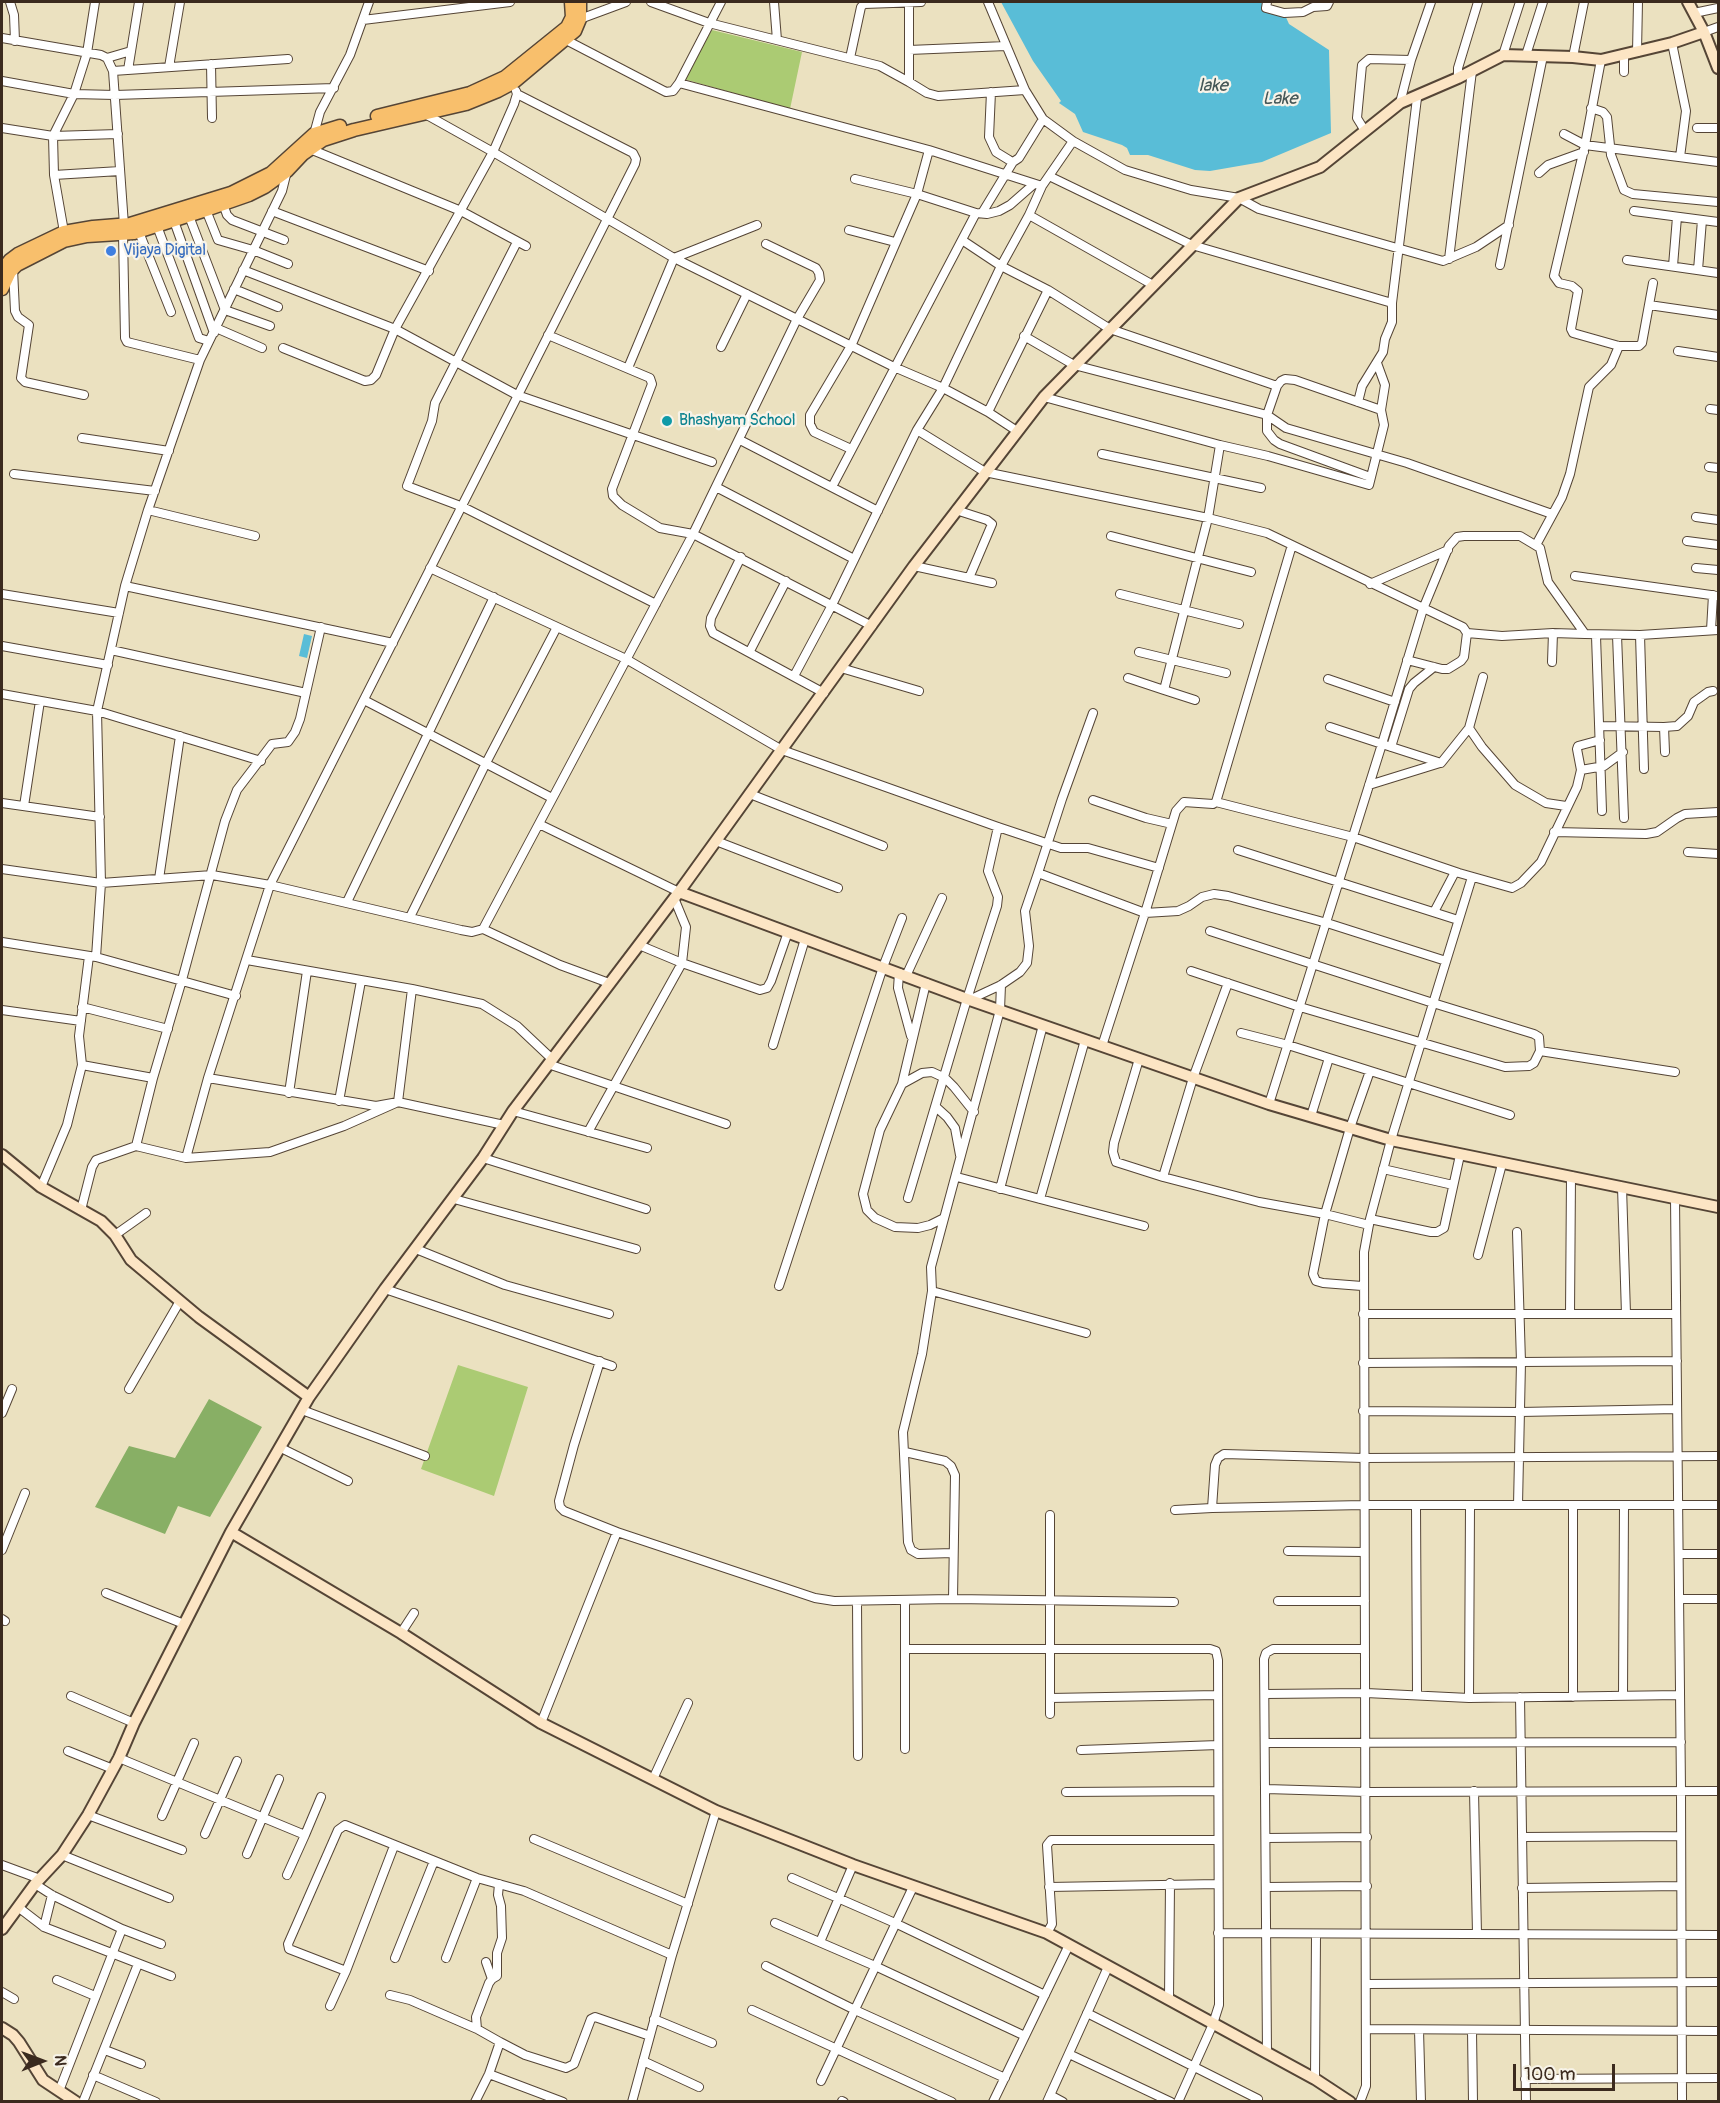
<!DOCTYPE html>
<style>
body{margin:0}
#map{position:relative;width:1720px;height:2103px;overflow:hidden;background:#ebe1c0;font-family:Pangolin,sans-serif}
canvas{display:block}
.frame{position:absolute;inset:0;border:3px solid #3b2a1e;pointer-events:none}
.north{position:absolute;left:12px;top:2031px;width:60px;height:60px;-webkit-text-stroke:4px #f7f3e8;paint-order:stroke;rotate:89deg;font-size:16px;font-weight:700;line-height:24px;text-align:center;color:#3b2a1e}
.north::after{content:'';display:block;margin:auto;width:21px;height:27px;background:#3b2a1e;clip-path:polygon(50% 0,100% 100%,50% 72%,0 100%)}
.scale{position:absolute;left:1513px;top:2064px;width:102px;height:27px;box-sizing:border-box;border:3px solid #3b2a1e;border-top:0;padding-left:8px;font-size:18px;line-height:21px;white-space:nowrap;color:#3b2a1e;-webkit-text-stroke:4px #f7f3e8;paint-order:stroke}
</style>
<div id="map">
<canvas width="1720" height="2103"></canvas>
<div class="frame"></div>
<div class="north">N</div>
<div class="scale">100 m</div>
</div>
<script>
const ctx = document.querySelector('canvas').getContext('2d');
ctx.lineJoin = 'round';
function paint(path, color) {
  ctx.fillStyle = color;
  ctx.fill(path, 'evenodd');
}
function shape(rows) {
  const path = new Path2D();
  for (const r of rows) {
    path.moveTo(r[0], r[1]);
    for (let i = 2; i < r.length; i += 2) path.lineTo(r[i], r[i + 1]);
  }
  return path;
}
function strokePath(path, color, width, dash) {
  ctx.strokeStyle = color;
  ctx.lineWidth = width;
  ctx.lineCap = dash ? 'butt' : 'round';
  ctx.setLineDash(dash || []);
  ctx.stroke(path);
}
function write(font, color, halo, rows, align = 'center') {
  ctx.font = font + ' Pangolin,sans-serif';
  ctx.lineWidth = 4.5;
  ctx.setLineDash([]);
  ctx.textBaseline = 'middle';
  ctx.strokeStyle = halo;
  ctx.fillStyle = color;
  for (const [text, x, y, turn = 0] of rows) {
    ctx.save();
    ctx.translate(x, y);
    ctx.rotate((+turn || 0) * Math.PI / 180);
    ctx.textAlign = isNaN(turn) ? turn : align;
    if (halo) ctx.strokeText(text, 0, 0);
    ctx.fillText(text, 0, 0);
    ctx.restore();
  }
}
paint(shape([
 [712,30,802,52,790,109,684,79],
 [458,1365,528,1387,494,1496,421,1469]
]), '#abcb73');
paint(shape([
 [209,1399,262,1427,210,1517,178,1506,165,1534,95,1507,129,1446,175,1458]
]), '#88af65');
paint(shape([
 [1001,2,1259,2,1284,13,1289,24,1329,50,1331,133,1262,162,1210,171,1195,170,1148,155,1130,155,1127,148,1122,145,1083,132,1075,114,1059,103,1061,101,1033,61],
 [304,634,312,636,307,658,299,656]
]), '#59bdd7');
const street = shape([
 [10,2,14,15,15,41],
 [651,2,709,23,880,66,909,82],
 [721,2,679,83,929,150,1042,186,1029,215,1153,285],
 [774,2,777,40],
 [909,2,909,82,927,93,938,96,1025,90],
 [988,2,1025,90,1043,119,1073,141,1125,170,1191,190,1239,198,1259,209,1443,261,1476,247,1509,225],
 [1267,2,1266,8,1284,13,1303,12,1313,7,1327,6,1329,2],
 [1694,13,1718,8],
 [580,19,626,2],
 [363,20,510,2],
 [1704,32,1718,27],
 [2,38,101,55,107,58,113,71],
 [566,40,666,92,673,91,679,83],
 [1672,43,1686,111,1680,157],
 [909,50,1006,46],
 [1637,52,1638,2],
 [1503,55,1520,2],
 [1526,55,1543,2],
 [1573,57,1584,2],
 [107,58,131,51],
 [850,58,861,7,864,4,921,2],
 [1601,60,1585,145,1554,276,1559,283,1572,286,1578,291,1571,329,1573,333,1619,346,1639,346,1642,343,1653,283],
 [211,64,212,118],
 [169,67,180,2],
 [128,70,139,2],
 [1624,72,1624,54],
 [1458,78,1458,68,1478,2],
 [2,81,74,94,115,95,334,88],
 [991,92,989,137,996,152,1009,160,1013,162,1019,158,1043,119],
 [1400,103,1411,60,1431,2],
 [1591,108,1603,112,1607,117,1611,155,1624,190,1633,194,1718,202],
 [425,114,493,152,674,258,894,367,943,388,988,412,1017,431],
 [2,128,53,136,118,134],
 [1697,128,1718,128],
 [1365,131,1357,118,1362,65,1369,59,1411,60],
 [314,134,320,112,350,55,369,2],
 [1564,134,1585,145,1718,162],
 [310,149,461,211,526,246],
 [1539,173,1548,165,1584,152],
 [54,175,120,171],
 [1049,176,1192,245,1392,303,1417,98],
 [855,179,917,194,976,213,987,214,999,211,1010,205,1034,184],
 [1042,186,1073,141],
 [223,204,227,215,232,220,284,240],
 [206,210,218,240,253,250,288,264],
 [272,211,429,271],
 [1634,211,1718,222],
 [982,213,1013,162],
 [1029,215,1001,266,1048,290,1110,329,1277,386],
 [189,216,225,310,270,326],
 [174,221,214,333],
 [124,225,113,71,288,59],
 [157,226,199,338,209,341],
 [849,230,895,242],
 [64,232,54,175,53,136,74,94,87,53,95,2],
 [139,232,171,312],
 [123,234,125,338,127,342,200,360],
 [517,242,435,403,432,421,407,486,463,507,656,604],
 [766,244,816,268,819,273,820,280,797,319,693,534,872,626],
 [1449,259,1472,71],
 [1627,260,1718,273],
 [1500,265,1543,56],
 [1673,266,1677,217],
 [13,269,15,311,18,317,29,325,21,378,25,382,84,395],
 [243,270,395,329,517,395,712,462],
 [1698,270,1702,220],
 [234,289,278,307],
 [1649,305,1718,315],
 [216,328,262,348],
 [1024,336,1074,365,1267,415,1277,386,1281,381,1285,379,1295,380,1381,410],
 [721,347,747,294],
 [283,348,365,381,371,380,376,375,395,329,493,152,514,104,517,94,516,91],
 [1678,351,1718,357],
 [628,368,674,258,757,225],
 [1044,397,1220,445,1268,456,1369,485,1384,425,1381,410,1385,385,1377,363],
 [1358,402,1362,386,1383,352,1385,339,1392,322,1392,303],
 [1710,409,1718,410],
 [988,412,1048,290],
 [917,430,985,472,1208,518,1267,533,1463,627,1467,633,1464,657,1461,661,1448,669,1442,669,1407,660],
 [82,438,169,451],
 [740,440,878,511],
 [851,449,814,432,810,424,810,415,852,344,917,194,929,150],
 [1102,454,1261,488],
 [1709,467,1718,468],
 [14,474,155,491],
 [1370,477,1280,444,1274,440,1267,431,1267,415,1286,428,1407,463,1552,514],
 [716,487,854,559],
 [832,487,976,213],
 [148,510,255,536],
 [956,510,987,520,992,524,969,578],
 [1696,517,1718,520],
 [1111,536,1251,572],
 [1687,541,1718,545],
 [1536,545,1562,497,1570,474,1589,387,1611,365,1619,346],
 [741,557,711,618,710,626,713,633,824,693],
 [914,566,992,583],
 [430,568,626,659,782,750,998,827,1061,848,1088,848,1159,868],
 [1696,568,1718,570],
 [1575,576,1718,596],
 [1370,584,1448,550],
 [125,586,393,643],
 [2,594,119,613],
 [1120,594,1239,624],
 [1711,630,1713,595],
 [1467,633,1502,636,1553,633],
 [1617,635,1624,818],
 [1640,635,1644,769],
 [1596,636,1602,811],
 [2,646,108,665],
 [111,650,306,693],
 [750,651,786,581],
 [1139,652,1226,673],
 [1552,662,1553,633,1585,634],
 [841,668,919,691],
 [794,676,832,605,917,430,943,388,1001,266,962,240],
 [1483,677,1469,728,1441,763,1382,744,1423,609,1449,546,1457,537,1464,536,1520,536,1540,548,1548,582,1585,634,1640,635,1718,630],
 [1128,678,1164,690],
 [1328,679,1395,702],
 [2,694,97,711,261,761],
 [364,700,552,798],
 [1195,700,1164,690,1208,518,1220,445],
 [1093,713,1062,799,1038,873,1145,913,1176,811,1184,802,1213,804,1216,802,1292,545],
 [1600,726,1664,727,1665,752],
 [1664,727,1677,726,1688,716,1694,702,1708,692,1713,691],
 [1469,728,1482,747,1515,785,1546,803,1566,806],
 [1391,747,1409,689,1414,683,1434,667],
 [1581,770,1577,749,1578,746,1600,740],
 [1369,785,1440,763],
 [750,794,883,846],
 [1093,800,1146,818,1172,824],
 [1216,802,1353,837,1459,873,1512,888,1521,883,1541,862,1577,787,1581,770,1604,766,1623,752],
 [2,803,100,817],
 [24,806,40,701],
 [539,824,679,892],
 [1554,832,1646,834,1657,832,1677,818,1685,814,1718,812],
 [716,841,838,888],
 [1238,850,1458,920],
 [1688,852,1718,854],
 [2,869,101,883,212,875,270,885,461,930,472,932,483,929,693,534,660,528,622,505,613,496,612,489,652,384,650,378,548,335],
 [159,879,180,736],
 [347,902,494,597],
 [1434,912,1455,872],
 [410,917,486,763,557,627],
 [483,929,560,965,609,983],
 [2,942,96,957,101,883,97,711,125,586,148,510,200,360,282,191,287,171],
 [639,945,682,963,760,990,767,988,771,981,788,932],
 [96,957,236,996],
 [247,960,412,989,482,1004,517,1026,552,1059],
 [1191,971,1300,1007,1505,1067,1529,1066,1534,1063,1540,1051,1539,1037,1534,1034,1433,1003,1210,931],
 [899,973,898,988,911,1036],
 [906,976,942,898],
 [926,983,902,1084,880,1130,863,1194,867,1210,875,1218,895,1227,918,1228,930,1225,944,1218],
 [971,999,1001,985,1020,972,1027,963,1029,946,1025,911,1038,873],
 [82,1007,168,1029],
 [2,1010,81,1021],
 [1241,1033,1288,1045,1510,1115],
 [773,1045,805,939],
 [1102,1046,1145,913,1178,911,1189,906,1202,897,1214,894,1228,896,1327,923,1446,961],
 [1540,1051,1675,1072],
 [1139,1059,1114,1143,1113,1152,1116,1162,1163,1177,1259,1202,1325,1214,1369,1225],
 [548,1064,726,1124],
 [82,1065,153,1078],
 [208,1078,376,1106,398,1102,412,989],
 [902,1084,922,1073,932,1072,945,1078,954,1087,974,1112],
 [289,1093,307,971],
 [339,1101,361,981],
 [1269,1104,1382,744,1330,727],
 [936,1107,947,1117,955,1128,960,1155],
 [513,1111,647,1148],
 [1311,1116,1329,1058],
 [588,1132,682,963,686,927,674,898],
 [136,1146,153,1078,182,980,225,821,237,790,266,752,272,744,288,742,295,732,300,719,321,627],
 [186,1158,208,1078,270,885,635,164,636,159,633,153,517,94],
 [483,1158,646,1209],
 [1383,1169,1453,1185],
 [957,1177,1040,1199,1085,1040],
 [1163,1177,1193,1078,1228,983],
 [41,1187,67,1125,82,1065,79,1036,89,956],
 [1622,1187,1626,1314],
 [1000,1189,1043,1025],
 [908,1198,967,999,997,906,998,897,988,871,998,827],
 [1675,1198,1681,1790,1682,2102],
 [454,1199,636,1249],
 [1040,1199,1144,1226],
 [81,1210,92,1167,96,1160,136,1146,186,1158,270,1152,344,1126,398,1102,504,1125],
 [1370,1219,1431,1232,1437,1232,1444,1228,1460,1155],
 [1517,1232,1521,1362,1518,1505],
 [115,1235,146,1213],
 [416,1249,505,1285,609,1314],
 [1478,1255,1502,1164],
 [779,1286,883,967,902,918],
 [1362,1286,1323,1283,1316,1281,1313,1274,1325,1214,1350,1128,1370,1071],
 [385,1289,612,1366],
 [932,1291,1086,1333],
 [1363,1314,1676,1314],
 [1570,1314,1571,1176],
 [1363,1363,1677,1361],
 [129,1389,180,1301],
 [302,1410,425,1456],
 [1363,1411,1520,1412,1677,1409],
 [2,1413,12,1389],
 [281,1448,348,1481],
 [1718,1456,1364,1458,1224,1454,1218,1458,1215,1465,1212,1508,1364,1505,1718,1505],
 [1416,1505,1417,1695],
 [1573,1505,1573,1697],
 [1175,1510,1212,1508],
 [617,1532,815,1598,834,1601,953,1599,955,1475,951,1466,945,1461,905,1452],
 [2,1550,25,1493],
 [1288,1551,1364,1552],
 [953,1553,918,1554,911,1550,908,1542,903,1432,922,1354,932,1291,931,1267,1000,1010,1001,985],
 [1679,1554,1718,1554],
 [106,1593,184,1624],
 [953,1599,1174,1602],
 [1680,1599,1718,1599],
 [857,1601,858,1756],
 [1278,1601,1365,1601],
 [2,1619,5,1621],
 [401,1633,414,1613],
 [905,1649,1210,1649,1216,1651,1218,1660,1219,2005,1213,2024,1178,2102],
 [1265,1694,1366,1693,1469,1698,1680,1695],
 [1623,1695,1624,1505],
 [71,1696,134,1723],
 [1520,1697,1526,2102],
 [1050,1698,1218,1695],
 [1469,1698,1470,1505],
 [1050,1714,1050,1515],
 [541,1723,617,1532,564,1511,560,1507,559,1501,574,1445,600,1361],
 [1265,1743,1681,1742],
 [905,1749,905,1600],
 [1081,1750,1218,1745],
 [68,1751,113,1769],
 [119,1758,305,1835,321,1797],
 [653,1779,688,1703],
 [1266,1789,1367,1792,1718,1791],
 [1474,1791,1477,1934],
 [1066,1792,1218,1791],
 [88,1815,182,1850],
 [162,1816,194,1743],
 [205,1834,237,1761],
 [1522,1837,1681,1836],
 [1266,1838,1367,1837],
 [534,1839,688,1904],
 [394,1846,346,1971,289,1949,288,1944,338,1830,345,1825,477,1878,524,1891,672,1955],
 [247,1854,279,1779],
 [62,1855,169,1898],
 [2,1865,40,1879],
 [287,1875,305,1835],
 [792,1878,895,1923,1045,1995],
 [35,1884,52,1895,122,1929,59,2091],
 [1049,1887,1218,1884],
 [1266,1887,1367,1886],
 [1522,1888,1681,1886],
 [18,1907,44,1927,171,1976],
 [775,1923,875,1966,1025,2036],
 [44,1927,52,1895],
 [122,1929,161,1944],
 [1047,1933,1052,1924,1047,1845,1051,1840,1217,1840],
 [1218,1933,1718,1935],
 [820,1942,853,1865],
 [395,1958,434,1861],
 [446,1958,477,1878],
 [766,1966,855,2010,1005,2078],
 [492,1979,497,1976,497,1953,502,1938,501,1906,498,1895,499,1884],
 [57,1980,95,1996],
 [1367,1984,1718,1982],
 [2,1992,14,1999],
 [390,1995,410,2000,477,2029,500,2042,489,2074,475,2102],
 [1169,1999,1170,1883],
 [330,2006,346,1971],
 [752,2010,952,2102],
 [1087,2013,1258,2099],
 [654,2019,712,2043],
 [477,2029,476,2017,489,1983,492,1979,486,1962],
 [1367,2029,1718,2031],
 [1419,2030,1421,2102],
 [1472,2031,1473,2102],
 [500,2042,525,2055,566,2068,574,2064,591,2019,595,2017,650,2036],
 [105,2050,141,2064],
 [1267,2053,1264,1659,1266,1653,1273,1649,1365,1649],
 [1069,2054,1171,2102],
 [643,2061,699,2087],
 [489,2074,563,2102],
 [93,2075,156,2102],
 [1315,2079,1316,1935],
 [1525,2079,1718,2078],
 [821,2081,913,1887],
 [1050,2095,1063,2102],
 [842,2101,844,2102],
 [83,2102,138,1964],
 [632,2102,672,1955,716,1811],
 [993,2102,1069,1945],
 [1047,2102,1108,1967],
 [1360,2102,1366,2086,1364,1252,1370,1219,1391,1140,1472,877]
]);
const secondary = shape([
 [1688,2,1704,32,1718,68],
 [679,892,967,999,1269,1104,1391,1140,1718,1207],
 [2,1155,41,1187,101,1221,115,1235,131,1260,199,1317,309,1397],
 [231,1532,401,1633,541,1723,716,1811,853,1865,1047,1933,1315,2079,1350,2102],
 [2,1929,35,1884,62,1855,88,1815,119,1758,134,1723,231,1532,309,1397,385,1289,483,1158,513,1111,679,892,914,566,1044,397,1239,198,1320,167,1400,103,1458,78,1503,55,1573,57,1601,60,1672,43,1704,32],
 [2,2028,13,2035,19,2042,43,2080,76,2102]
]);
const primary = shape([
 [377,116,470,93,505,77,567,27,572,17,571,2],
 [2,270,10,260,18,254,64,232,93,227,130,224,231,193,271,173,314,134,340,126],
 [2,289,10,272,17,265,64,241,87,236,134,233,206,210,249,195,265,187,287,171,303,154,323,140,354,130,466,104,498,91,513,83,575,31,580,19,580,2]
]);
strokePath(street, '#554536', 10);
strokePath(secondary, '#554536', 14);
strokePath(primary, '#554536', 15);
strokePath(street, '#fff', 8);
strokePath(secondary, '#fce5c4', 10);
strokePath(primary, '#f8bf6c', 12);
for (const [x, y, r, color] of [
 [111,251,6,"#3f7fe0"],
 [667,421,6,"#0f9aa8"]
]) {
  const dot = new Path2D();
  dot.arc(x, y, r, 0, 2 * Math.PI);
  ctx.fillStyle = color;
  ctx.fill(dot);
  strokePath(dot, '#f7f3e8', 2);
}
write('16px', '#366cbe', '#f7f3e8', [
 ["Vijaya Digital",123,251]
], 'left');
write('16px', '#0d838f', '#f7f3e8', [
 ["Bhashyam School",679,421]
], 'left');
write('italic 18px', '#445656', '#f7f3e8', [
 ["lake",1213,86],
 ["Lake",1280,99]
]);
</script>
